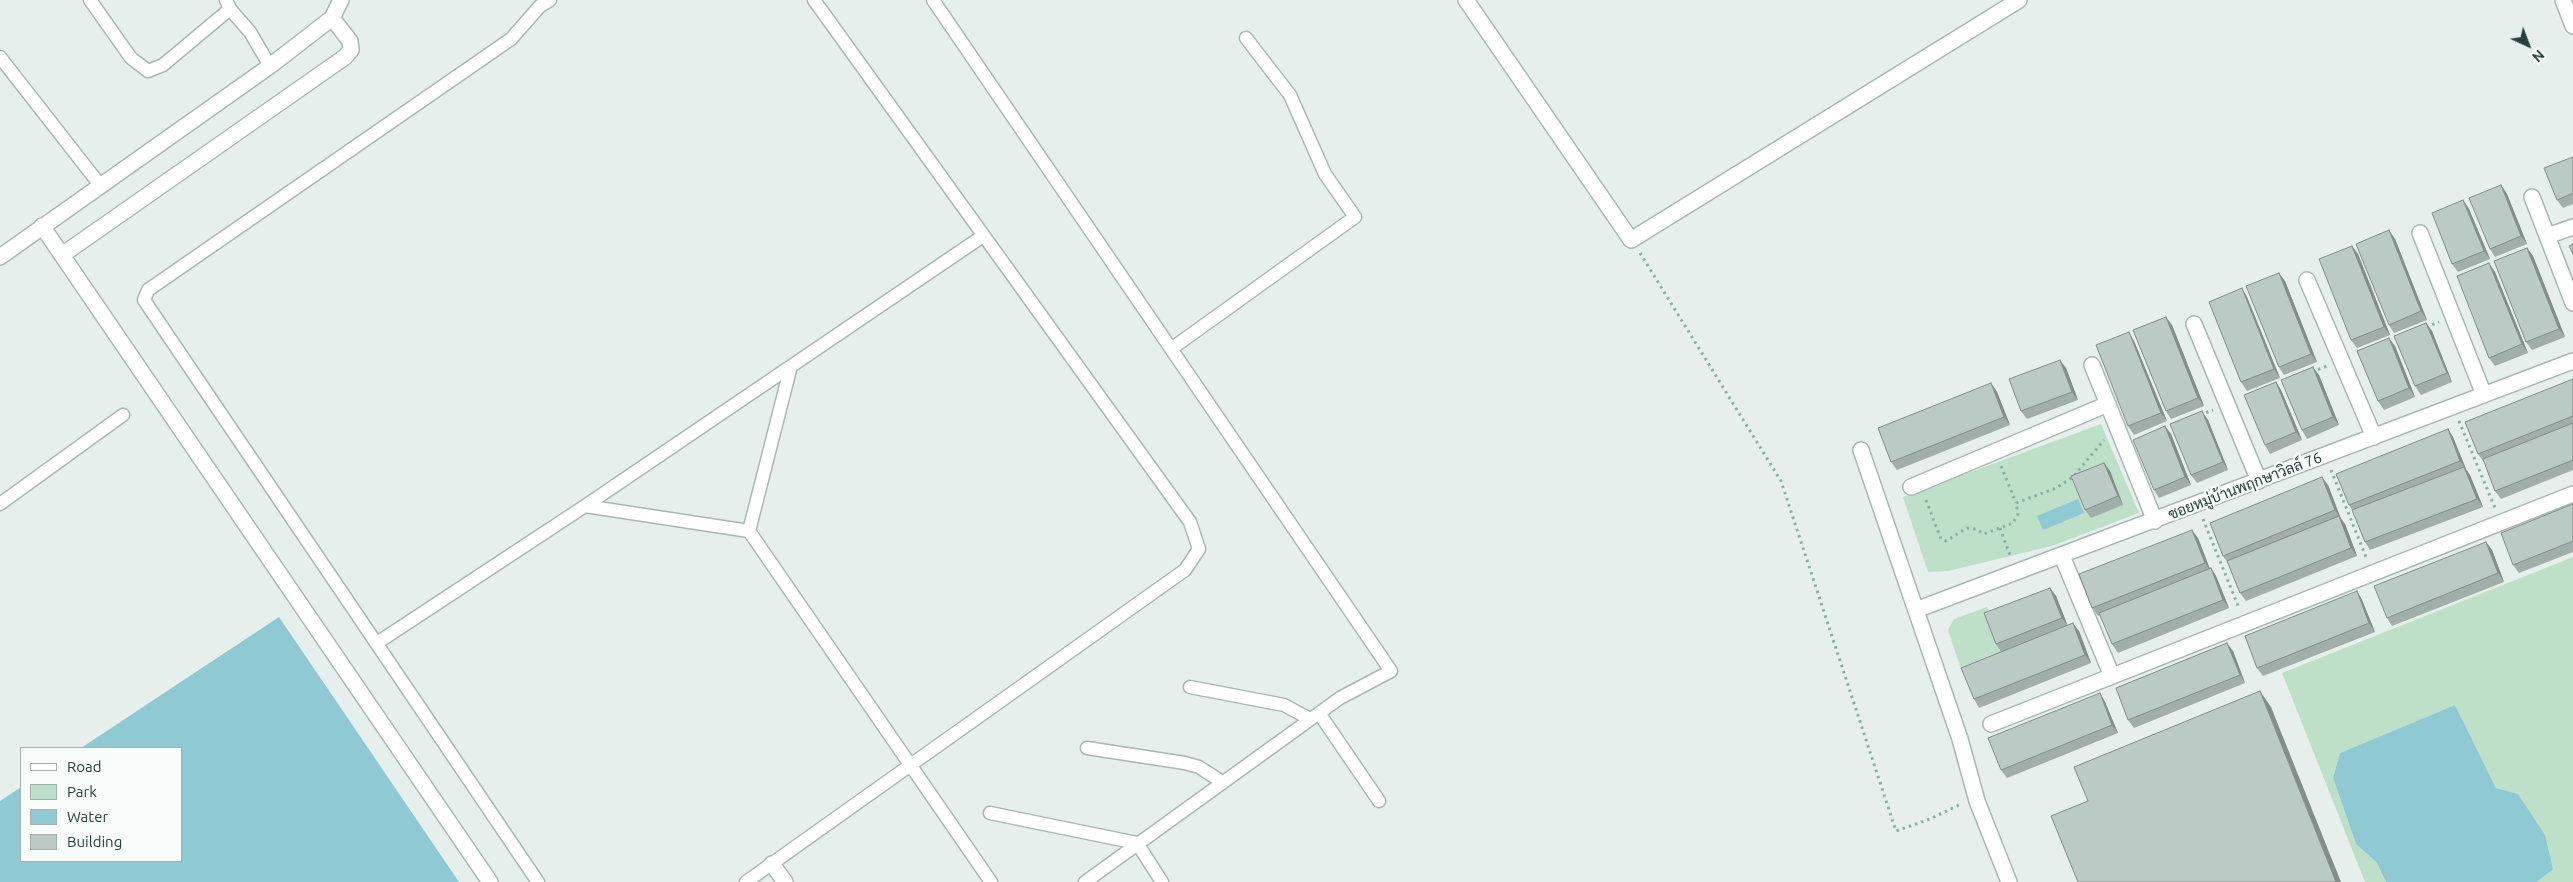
<!DOCTYPE html>
<meta charset="utf-8">
<style>
body{margin:0}
#map{position:relative;width:2573px;height:882px;overflow:hidden;background:#e6efeb;font-family:Ubuntu,sans-serif}
canvas{display:block}
.legend{position:absolute;left:20px;top:747px;width:162px;height:115px;box-sizing:border-box;background:#f7fbf9;border:1px solid #a3b1ad;margin:0;padding:6px 9px;list-style:none;font-size:15px;color:#24423a}
.legend li{display:flex;align-items:center;gap:10px;height:25px}
.legend b{width:25px;border:1px solid #a3b1ad}
.north{position:absolute;left:2503px;top:20px;width:50px;height:50px;-webkit-text-stroke:4px #f7fbf9;paint-order:stroke;rotate:137deg;font-size:14px;font-weight:700;line-height:20px;text-align:center;color:#24423a}
.north::after{content:'';display:block;margin:auto;width:18px;height:22px;background:#24423a;clip-path:polygon(50% 0,100% 100%,50% 72%,0 100%)}
</style>
<div id="map">
<canvas width="2573" height="882"></canvas>
<ul class="legend">
<li><b style="height:6px;background:#fff"></b>Road</li>
<li><b style="height:14px;background:#bfe0c8"></b>Park</li>
<li><b style="height:14px;background:#8ec9d4"></b>Water</li>
<li><b style="height:14px;background:#bbcac4"></b>Building</li>
</ul>
<div class="north">N</div>
</div>
<script>
const ctx = document.querySelector('canvas').getContext('2d');
ctx.lineJoin = 'round';
function paint(path, color) {
  ctx.fillStyle = color;
  ctx.fill(path, 'evenodd');
}
function shape(rows) {
  const path = new Path2D();
  for (const r of rows) {
    path.moveTo(r[0], r[1]);
    for (let i = 2; i < r.length; i += 2) path.lineTo(r[i], r[i + 1]);
  }
  return path;
}
function strokePath(path, color, width, dash) {
  ctx.strokeStyle = color;
  ctx.lineWidth = width;
  ctx.lineCap = dash ? 'butt' : 'round';
  ctx.setLineDash(dash || []);
  ctx.stroke(path);
}
function write(font, color, halo, rows, align = 'center') {
  ctx.font = font + ' Ubuntu,Sarabun,sans-serif';
  ctx.lineWidth = 4.5;
  ctx.setLineDash([]);
  ctx.textBaseline = 'middle';
  ctx.strokeStyle = halo;
  ctx.fillStyle = color;
  for (const [text, x, y, turn = 0] of rows) {
    ctx.save();
    ctx.translate(x, y);
    ctx.rotate((+turn || 0) * Math.PI / 180);
    ctx.textAlign = isNaN(turn) ? turn : align;
    if (halo) ctx.strokeText(text, 0, 0);
    ctx.fillText(text, 0, 0);
    ctx.restore();
  }
}
paint(shape([
 [2101,424,2139,513,2052,546,1948,571,1928,572,1903,497],
 [2573,557,2573,882,2537,882,2553,868,2518,794,2496,788,2455,705,2340,753,2333,778,2356,844,2377,863,2386,882,2365,882,2282,673],
 [1987,607,2004,655,1961,669,1948,630,1954,619]
]), '#bfe0c8');
paint(shape([
 [2078,499,2084,513,2043,530,2037,516],
 [279,617,459,882,0,882,0,801,21,787,21,861,181,861,181,748,81,748],
 [2455,705,2496,788,2518,794,2545,835,2553,869,2537,882,2386,882,2377,863,2356,844,2333,778,2340,753]
]), '#8ec9d4');
const lane = shape([
 [90,0,131,58,148,71,163,65,230,9],
 [226,0,230,9,250,32,270,66],
 [933,0,1391,671,1340,698,1085,882],
 [0,57,100,185],
 [1171,349,1355,217,1325,174,1290,95,1246,38],
 [0,504,123,415],
 [585,506,749,531,991,882],
 [749,531,791,366],
 [377,643,585,506,983,236],
 [1190,687,1284,705,1310,719],
 [1319,713,1379,801],
 [1087,748,1185,763,1199,767,1222,782],
 [990,813,1137,843,1162,882],
 [538,882,144,300,148,290,511,39,540,6,550,0],
 [746,882,1185,570,1199,549,1190,522,814,0]
]);
const street = shape([
 [1466,0,1631,240,2019,0],
 [2563,0,2573,26],
 [2532,197,2573,303],
 [42,226,490,882],
 [2420,233,2484,395],
 [2547,236,2573,227],
 [62,255,345,57,351,50,350,41,332,18],
 [0,257,270,66,332,18,341,0],
 [2307,280,2374,437],
 [2194,324,2259,481],
 [2092,365,2155,521],
 [1861,450,1960,739,1977,801,2009,882],
 [1911,487,2108,404],
 [2062,556,2112,676],
 [1916,610,2573,361],
 [1991,724,2573,494],
 [772,864,785,882]
]);
strokePath(lane, '#a8b8b2', 15);
strokePath(street, '#a8b8b2', 18);
strokePath(shape([
 [1640,253,1781,481,1896,831,1930,819,1961,804],
 [2426,327,2439,322],
 [2312,372,2327,366],
 [2200,415,2213,410],
 [2459,421,2495,508],
 [2001,466,2016,503],
 [2331,470,2366,557],
 [1926,500,1941,539,1946,541,1967,528,1976,529,1984,534,2013,523,2018,514,2016,503,2056,488,2073,477,2104,440],
 [2203,519,2239,608],
 [2000,528,2010,555]
]), '#86b3a5', 3, [2.5, 4]);
strokePath(lane, '#fff', 12);
strokePath(street, '#fff', 15);
paint(shape([
 [2573,157,2573,204,2563,208,2557,200],
 [2501,185,2507,194,2527,244,2495,257,2490,249],
 [2463,200,2469,209,2490,259,2458,272,2452,264],
 [2395,239,2427,320,2394,333,2389,325],
 [2352,246,2358,254,2390,335,2357,348,2351,340],
 [2527,248,2533,256,2565,337,2532,350,2526,342],
 [2489,263,2495,272,2528,353,2495,366,2489,358],
 [2285,281,2317,362,2284,375,2279,367],
 [2242,288,2247,297,2280,378,2247,391,2241,382],
 [2426,323,2432,331,2452,382,2421,395,2415,386],
 [2172,325,2204,406,2171,419,2166,411],
 [2134,341,2167,421,2134,435,2128,426],
 [2395,346,2415,397,2384,410,2378,401],
 [2066,368,2078,400,2027,419,2021,411],
 [2319,375,2339,425,2307,439,2302,430],
 [2573,379,2573,470,2501,499,2495,491,2484,462,2478,454],
 [2276,382,2281,390,2302,440,2270,454,2265,445],
 [1991,383,1997,392,2010,425,1897,470,1891,462],
 [2208,420,2228,470,2197,483,2191,475],
 [2165,426,2171,434,2191,485,2159,498,2154,490],
 [2448,429,2453,437,2466,469,2470,475,2483,507,2370,550,2365,542,2353,511,2349,505],
 [2104,463,2110,471,2123,505,2091,518,2085,510],
 [2328,485,2341,519,2345,524,2357,556,2246,601,2240,593,2229,564,2223,556],
 [2573,504,2573,552,2519,573,2513,565],
 [2198,538,2210,569,2211,568,2216,576,2229,608,2118,653,2112,644,2100,615,2098,616,2092,608],
 [2486,542,2492,550,2504,582,2392,626,2387,618],
 [2050,588,2056,596,2067,625,2079,631,2091,663,1979,708,1974,699,2001,652,1996,644],
 [2357,591,2362,600,2375,632,2263,676,2257,668],
 [2233,651,2245,683,2134,728,2128,720],
 [2100,693,2105,702,2118,733,2007,778,2001,770]
]), '#a1aea9');
paint(shape([
 [2501,185,2507,194,2527,244,2521,236],
 [2463,200,2469,209,2490,259,2484,251],
 [2389,230,2395,239,2427,320,2421,311],
 [2352,246,2358,254,2390,335,2384,327],
 [2527,248,2533,256,2565,337,2559,329],
 [2489,263,2495,272,2528,353,2522,344],
 [2279,273,2285,281,2317,362,2311,354],
 [2242,288,2247,297,2280,378,2274,369],
 [2166,317,2172,325,2204,406,2198,398],
 [2426,323,2432,331,2452,382,2447,373],
 [2129,332,2134,341,2167,421,2161,413],
 [2389,338,2395,346,2415,397,2409,388],
 [2060,360,2066,368,2078,400,2072,392],
 [2313,367,2319,375,2339,425,2333,417],
 [2276,382,2281,390,2302,440,2296,432],
 [1991,383,1997,392,2010,425,2004,417],
 [2202,411,2208,420,2228,470,2223,462],
 [2165,426,2171,434,2191,485,2185,477],
 [2448,429,2453,437,2466,469,2460,461],
 [2104,463,2110,471,2123,505,2118,496],
 [2464,467,2470,475,2483,507,2477,499],
 [2322,477,2328,485,2341,519,2335,510],
 [2339,516,2345,524,2357,556,2351,548],
 [2192,530,2198,538,2211,572,2205,563],
 [2486,542,2492,550,2504,582,2498,573],
 [2211,568,2216,576,2229,608,2223,600],
 [2050,588,2056,596,2068,626,2062,618],
 [2357,591,2362,600,2375,632,2369,623],
 [2073,623,2079,631,2091,663,2085,655],
 [2227,643,2233,651,2245,683,2240,675],
 [2260,691,2271,707,2341,882,2336,882],
 [2100,693,2105,702,2118,733,2112,725]
]), '#838d89');
const building = shape([
 [2573,157,2573,193,2557,200,2544,168,2573,157],
 [2501,185,2521,236,2490,249,2469,198,2501,185],
 [2463,200,2484,251,2452,264,2432,213,2463,200],
 [2389,230,2421,311,2389,325,2356,244,2389,230],
 [2573,244,2573,254,2569,246,2573,244],
 [2352,246,2384,327,2351,340,2319,259,2352,246],
 [2527,248,2559,329,2526,342,2494,261,2527,248],
 [2489,263,2522,344,2489,358,2457,276,2489,263],
 [2279,273,2311,354,2279,367,2246,286,2279,273],
 [2242,288,2274,369,2241,382,2209,302,2242,288],
 [2166,317,2198,398,2166,411,2133,330,2166,317],
 [2426,323,2447,373,2415,386,2394,336,2426,323],
 [2129,332,2161,413,2128,426,2096,345,2129,332],
 [2389,338,2409,388,2378,401,2357,351,2389,338],
 [2060,360,2072,392,2021,411,2009,379,2060,360],
 [2313,367,2333,417,2302,430,2281,380,2313,367],
 [2573,379,2573,416,2478,454,2465,422,2573,379],
 [2276,382,2296,432,2265,445,2244,395,2276,382],
 [1991,383,2004,417,1891,462,1878,428,1991,383],
 [2202,411,2223,462,2191,475,2170,424,2202,411],
 [2573,423,2573,460,2495,491,2483,459,2573,423],
 [2165,426,2185,477,2154,490,2133,440,2165,426],
 [2448,429,2460,461,2349,505,2336,474,2448,429],
 [2104,463,2118,496,2085,510,2071,476,2104,463],
 [2464,467,2477,499,2365,542,2352,510,2464,467],
 [2322,477,2335,510,2223,556,2210,523,2322,477],
 [2573,504,2573,541,2513,565,2501,533,2573,504],
 [2339,516,2351,548,2240,593,2227,561,2339,516],
 [2192,530,2205,563,2092,608,2079,574,2192,530],
 [2486,542,2498,573,2387,618,2374,586,2486,542],
 [2211,568,2223,600,2112,644,2099,613,2211,568],
 [2050,588,2062,618,1996,644,1984,613,2050,588],
 [2357,591,2369,623,2257,668,2245,636,2357,591],
 [2073,623,2085,655,1974,699,1961,668,2073,623],
 [2227,643,2240,675,2128,720,2116,688,2227,643],
 [2260,691,2336,882,2078,882,2051,816,2088,801,2074,767,2260,691],
 [2100,693,2112,725,2001,770,1988,738,2100,693]
]);
paint(building, '#bbcac4');
strokePath(building, '#838d89', 1);
write('15px', '#24423a', '#f7fbf9', [
 ["ซอยหมู่บ้านพฤกษาวิลล์ 76",2245,486,-21]
]);
</script>
